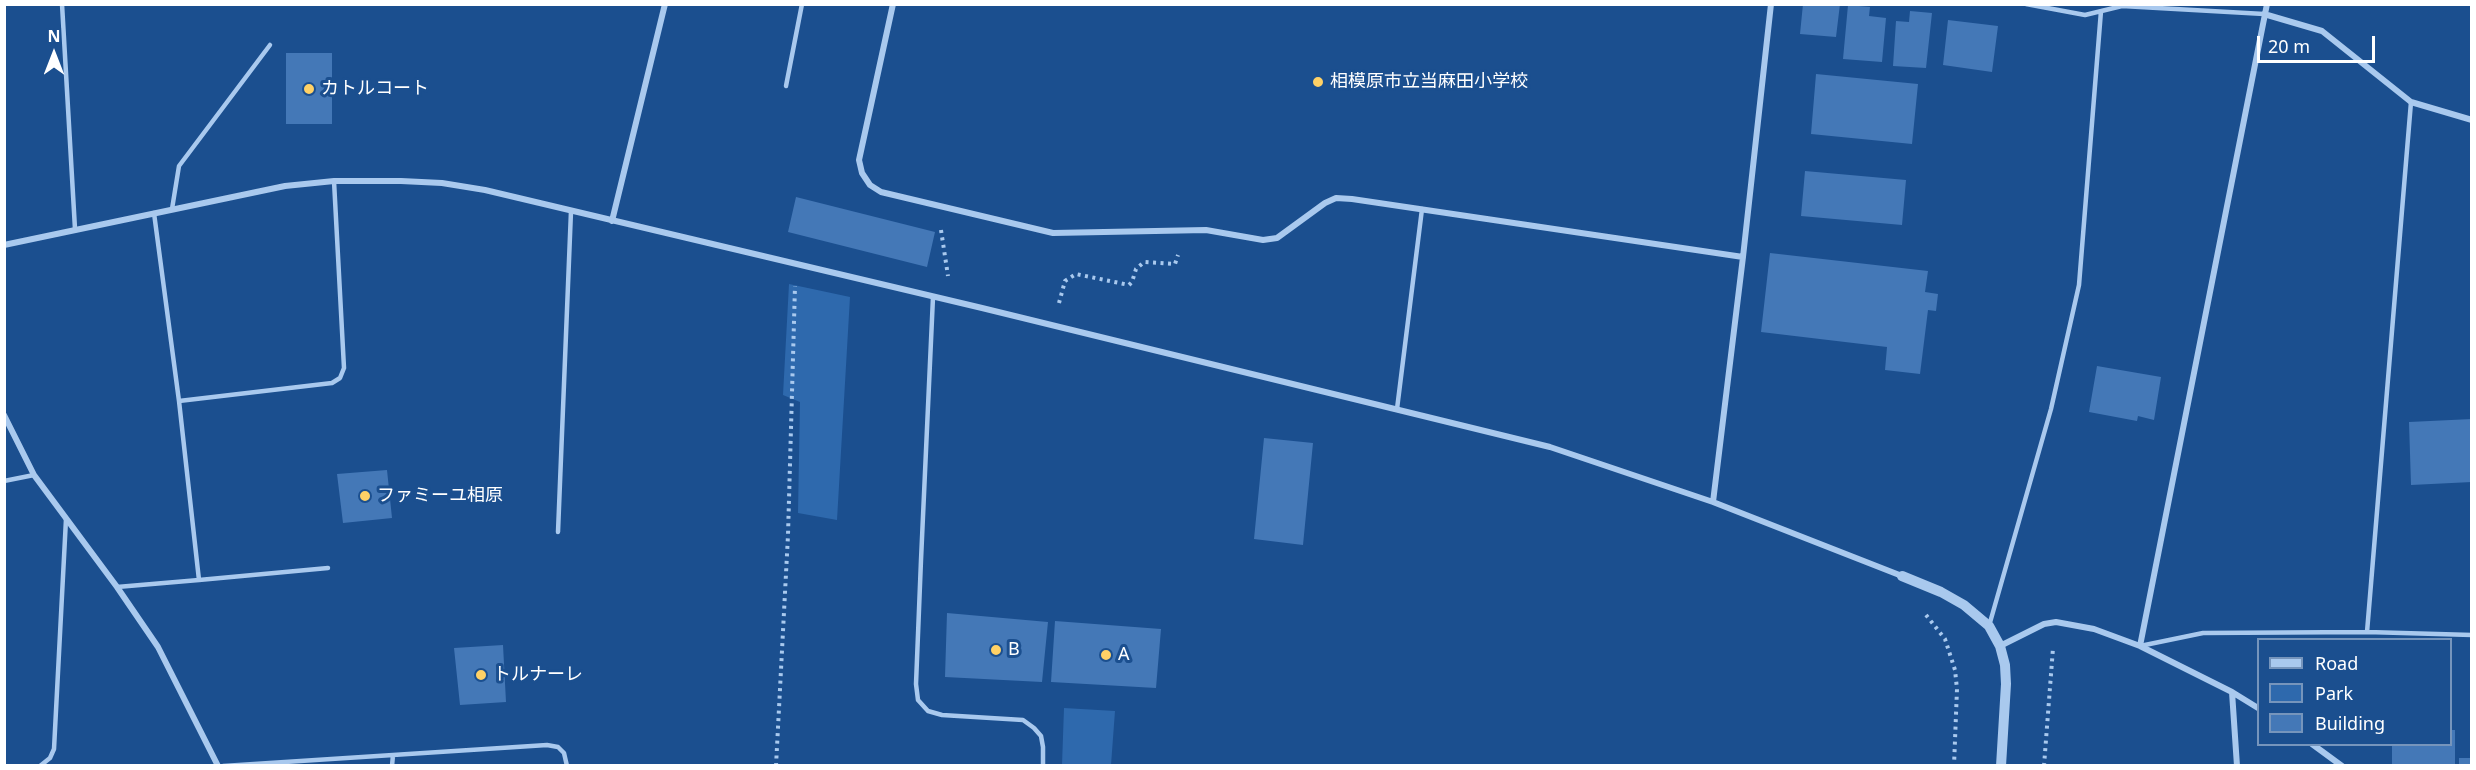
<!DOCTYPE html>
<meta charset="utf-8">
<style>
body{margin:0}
#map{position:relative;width:2476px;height:770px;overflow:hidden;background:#1b4f8f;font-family:"Noto Sans",sans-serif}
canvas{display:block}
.frame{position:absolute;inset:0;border:6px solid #fff;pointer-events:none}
.legend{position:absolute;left:2257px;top:638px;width:195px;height:108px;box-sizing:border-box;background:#1b4f8f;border:2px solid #7695bc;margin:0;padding:8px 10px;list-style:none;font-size:18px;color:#fff}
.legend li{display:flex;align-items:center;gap:12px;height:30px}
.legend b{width:30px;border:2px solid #7695bc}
.north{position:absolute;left:24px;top:24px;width:60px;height:60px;-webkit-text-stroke:4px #1b4f8f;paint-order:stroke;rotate:0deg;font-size:16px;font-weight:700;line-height:24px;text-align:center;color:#fff}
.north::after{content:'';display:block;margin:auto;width:21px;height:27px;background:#fff;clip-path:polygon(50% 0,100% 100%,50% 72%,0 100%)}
.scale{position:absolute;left:2257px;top:36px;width:118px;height:27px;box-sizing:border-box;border:3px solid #fff;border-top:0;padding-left:8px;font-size:18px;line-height:21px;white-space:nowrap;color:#fff;-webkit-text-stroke:4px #1b4f8f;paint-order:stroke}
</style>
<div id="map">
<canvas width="2476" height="770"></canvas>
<div class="frame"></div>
<ul class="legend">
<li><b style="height:8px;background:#a9c9ee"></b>Road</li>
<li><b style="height:16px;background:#2e69ad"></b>Park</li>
<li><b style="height:16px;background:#4478b7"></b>Building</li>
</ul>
<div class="north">N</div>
<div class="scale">20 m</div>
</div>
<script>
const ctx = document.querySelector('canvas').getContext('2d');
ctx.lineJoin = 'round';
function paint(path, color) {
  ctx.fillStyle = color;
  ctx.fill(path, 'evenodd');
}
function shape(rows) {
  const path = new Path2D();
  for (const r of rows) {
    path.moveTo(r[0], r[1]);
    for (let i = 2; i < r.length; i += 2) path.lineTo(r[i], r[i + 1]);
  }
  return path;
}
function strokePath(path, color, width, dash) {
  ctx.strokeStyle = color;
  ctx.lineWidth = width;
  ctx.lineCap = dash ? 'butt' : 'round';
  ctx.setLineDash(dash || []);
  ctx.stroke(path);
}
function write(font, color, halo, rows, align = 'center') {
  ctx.font = font + ' "Noto Sans","Noto Sans JP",sans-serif';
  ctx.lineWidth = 6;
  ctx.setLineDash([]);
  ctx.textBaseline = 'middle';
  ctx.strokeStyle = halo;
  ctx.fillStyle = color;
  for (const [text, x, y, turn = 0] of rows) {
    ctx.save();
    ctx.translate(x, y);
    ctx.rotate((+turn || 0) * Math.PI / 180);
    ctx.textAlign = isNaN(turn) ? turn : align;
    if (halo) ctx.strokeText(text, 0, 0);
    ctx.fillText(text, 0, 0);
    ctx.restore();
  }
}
paint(shape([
 [789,284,850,297,837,520,798,513,800,402,783,395],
 [1064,708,1115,711,1111,765,1062,765]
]), '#2e69ad');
paint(shape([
 [1803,4,1840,4,1836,37,1800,34],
 [1848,5,1870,7,1869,16,1886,18,1882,62,1843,59],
 [1910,11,1932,13,1926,68,1893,66,1896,21,1909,22],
 [1948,20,1998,26,1992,72,1943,65],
 [286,53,332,53,332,124,286,124],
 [1816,74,1918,84,1912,144,1811,134],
 [1805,171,1906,180,1902,225,1801,216],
 [796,197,935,232,927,267,788,232],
 [1770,253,1928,271,1925,292,1938,294,1936,311,1928,310,1920,374,1885,370,1887,347,1761,332],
 [2097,366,2161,377,2154,420,2138,416,2137,421,2089,412],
 [2472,419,2472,482,2411,485,2409,422],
 [1264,438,1313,443,1303,545,1254,539],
 [387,470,392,518,343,523,337,474],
 [947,613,1048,622,1042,682,945,677],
 [1055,621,1161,629,1156,688,1051,682],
 [503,645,506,702,460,705,454,648],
 [2450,730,2455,730,2455,766,2392,766,2392,744,2450,744],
 [2459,758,2472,758,2472,766,2459,766]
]), '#4478b7');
strokePath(shape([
 [941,230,948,276],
 [1059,303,1065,281,1076,274,1129,285,1132,282,1136,269,1144,262,1175,264,1178,255],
 [1926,615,1945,639,1955,670,1957,689,1954,766],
 [776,766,788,535,795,286],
 [2044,766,2053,648]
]), '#a9c9ee', 4, [3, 4.5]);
strokePath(shape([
 [62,4,75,229],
 [2026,4,2085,15,2122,6,2264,14],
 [786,86,802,4],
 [172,209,179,166,270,45],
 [933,297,921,560,916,684,918,700,928,711,942,715,1023,720,1034,728,1041,736,1043,747,1043,766],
 [179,401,332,383,340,378,344,368,334,181],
 [1397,409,1422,209],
 [4,481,34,475],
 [558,532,571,211],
 [199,580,328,568],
 [117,587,199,580,179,401,154,213],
 [1989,626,2051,409,2079,285,2101,11],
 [2367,632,2411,102],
 [2140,646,2203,633,2367,632,2472,635],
 [393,755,547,745,558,747,564,753,567,766],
 [40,766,50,758,54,749,66,519],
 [223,766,393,755,392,766]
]), '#a9c9ee', 4.5);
strokePath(shape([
 [893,4,859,160,862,173,870,185,881,192,1053,233,1206,230,1263,240,1277,238,1325,203,1336,198,1352,199,1743,257],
 [2264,14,2322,31,2411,102,2472,120],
 [612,221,665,4],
 [4,245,285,186,334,181,401,181,442,183,485,190,982,308,1550,447,1713,502,1902,576],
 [4,415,34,475,117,587,158,647,218,766],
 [1713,502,1743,257,1771,4],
 [2000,646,2044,624,2056,622,2094,629,2140,646,2232,692,2258,708],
 [2140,646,2267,4],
 [2232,692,2237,766],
 [2312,744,2342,766]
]), '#a9c9ee', 6);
strokePath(shape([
 [1902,576,1941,592,1964,605,1989,626,2000,646,2005,665,2006,684,2001,766]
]), '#a9c9ee', 10);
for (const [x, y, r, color] of [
 [1318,82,6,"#ffd166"],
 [309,89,6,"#ffd166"],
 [365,496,6,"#ffd166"],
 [996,650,6,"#ffd166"],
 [1106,655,6,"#ffd166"],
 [481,675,6,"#ffd166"]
]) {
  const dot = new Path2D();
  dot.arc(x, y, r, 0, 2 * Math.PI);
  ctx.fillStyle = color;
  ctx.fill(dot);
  strokePath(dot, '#1b4f8f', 2);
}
write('18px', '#fff', '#1b4f8f', [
 ["相模原市立当麻田小学校",1330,82],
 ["カトルコート",321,89],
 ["ファミーユ相原",377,496],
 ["B",1008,650],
 ["A",1118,655],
 ["トルナーレ",493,675]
], 'left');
</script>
